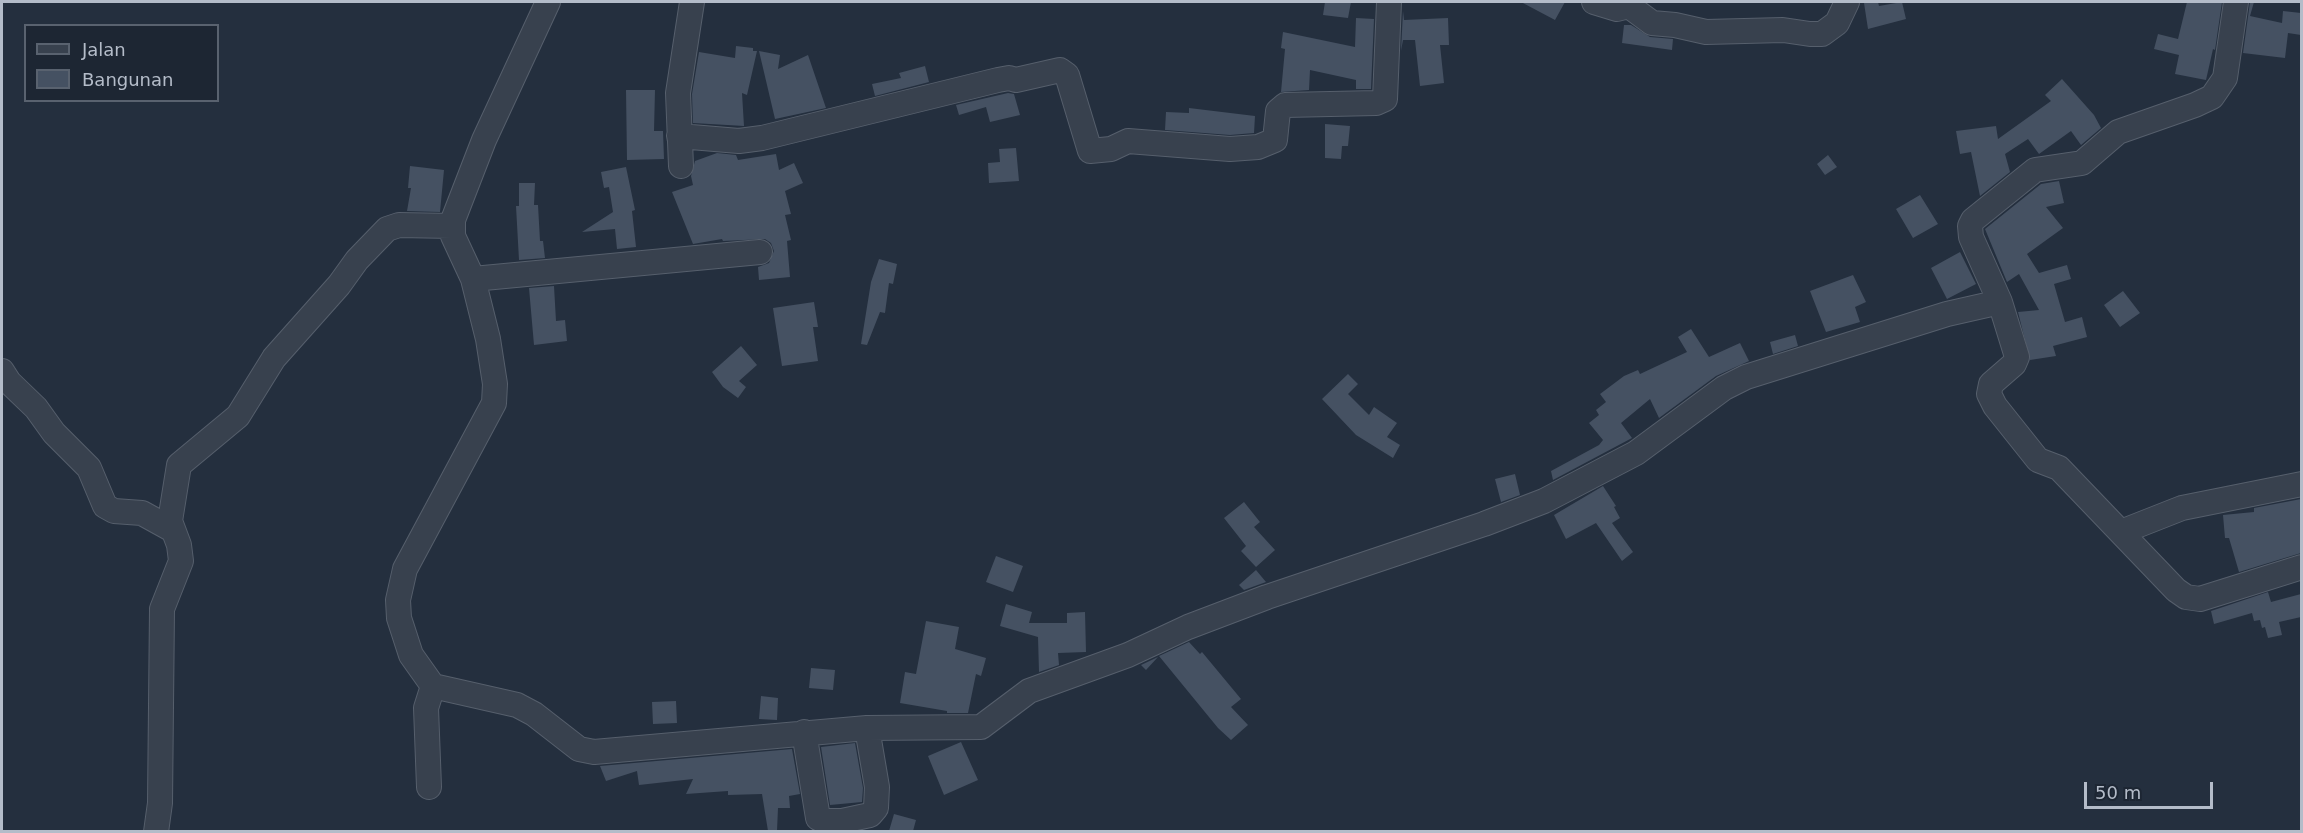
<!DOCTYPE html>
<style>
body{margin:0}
#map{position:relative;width:2303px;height:833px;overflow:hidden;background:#242f3e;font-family:"DejaVu Sans",sans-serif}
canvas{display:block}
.frame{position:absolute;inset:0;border:3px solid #b4bcc9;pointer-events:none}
.legend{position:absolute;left:24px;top:24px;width:195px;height:78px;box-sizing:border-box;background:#1d2633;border:2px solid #59626f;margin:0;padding:8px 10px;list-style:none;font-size:18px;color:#b4bcc9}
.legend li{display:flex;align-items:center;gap:12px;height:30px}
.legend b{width:30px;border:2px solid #59626f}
.scale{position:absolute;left:2084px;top:782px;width:129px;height:27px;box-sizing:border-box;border:3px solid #b4bcc9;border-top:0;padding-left:8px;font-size:18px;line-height:21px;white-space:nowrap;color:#b4bcc9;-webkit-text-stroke:4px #1d2633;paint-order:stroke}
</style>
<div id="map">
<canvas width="2303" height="833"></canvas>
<div class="frame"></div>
<ul class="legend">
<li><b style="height:8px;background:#38414e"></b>Jalan</li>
<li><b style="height:16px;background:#455162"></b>Bangunan</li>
</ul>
<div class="scale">50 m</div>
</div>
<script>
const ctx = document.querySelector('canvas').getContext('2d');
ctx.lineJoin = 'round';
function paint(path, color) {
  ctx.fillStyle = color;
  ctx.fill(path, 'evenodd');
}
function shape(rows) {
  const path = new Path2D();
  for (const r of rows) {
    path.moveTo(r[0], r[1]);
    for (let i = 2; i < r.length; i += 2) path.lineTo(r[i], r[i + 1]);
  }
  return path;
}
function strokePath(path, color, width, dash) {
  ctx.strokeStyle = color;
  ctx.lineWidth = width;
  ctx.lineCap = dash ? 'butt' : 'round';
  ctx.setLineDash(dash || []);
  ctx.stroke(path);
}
paint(shape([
 [1325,2,1351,2,1348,18,1323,15],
 [1521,2,1565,2,1555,20],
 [1878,2,1879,6,1902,2,1906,19,1868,29,1864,3],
 [2187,2,2222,2,2215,50,2213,49,2206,80,2175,74,2179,55,2154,49,2158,34,2178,39],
 [2250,2,2254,2,2250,16,2282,23,2283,11,2301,13,2301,35,2288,33,2285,58,2243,53],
 [1403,11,1404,20,1448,18,1449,45,1440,45,1444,83,1420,86,1415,40,1403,40,1401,51],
 [1356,18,1374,19,1371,89,1356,89,1356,80,1310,70,1309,90,1281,92,1285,49,1281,48,1283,32,1355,47],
 [1624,25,1631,25,1650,37,1673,39,1672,50,1622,43],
 [736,46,753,48,753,51,757,51,747,95,742,93,744,126,693,123,692,94,699,52,735,58],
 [759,51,780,55,778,69,808,55,826,108,775,119],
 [925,66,929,82,875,96,872,84,901,78,899,73],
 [2062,79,2094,115,2101,128,2081,145,2071,131,2039,154,2028,139,2005,154,2010,172,1980,196,1971,152,1960,154,1956,131,1996,126,1998,139,2051,101,2045,95],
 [626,90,655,90,654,131,663,131,664,159,627,160],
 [1008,93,1014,94,1020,115,990,122,986,107,959,115,956,105],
 [1189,108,1255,116,1254,133,1230,135,1165,130,1166,112,1189,113],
 [1325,124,1350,126,1348,146,1342,146,1341,159,1325,158],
 [1016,148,1019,181,989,183,988,163,1000,162,999,149],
 [717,153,736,155,738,160,776,154,779,170,794,163,803,183,785,191,791,214,785,215,791,240,787,241,790,277,759,280,758,267,769,263,774,251,771,243,765,239,723,241,722,239,693,244,672,192,693,185,691,176,695,161],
 [1828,155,1837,167,1825,175,1817,164],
 [410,166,444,170,440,212,407,211,411,188,408,188],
 [626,167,635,210,632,211,636,247,617,249,615,229,582,232,613,212,609,187,604,188,601,172],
 [2059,181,2064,203,2046,207,2063,228,2027,254,2039,273,2067,265,2071,279,2054,284,2065,322,2082,317,2087,337,2053,346,2056,356,2030,360,2018,312,2039,310,2019,274,2007,282,1985,229,2041,184],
 [519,183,535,183,534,205,538,205,540,241,543,241,545,258,519,260,516,206,519,206],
 [1920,195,1938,224,1913,238,1896,209],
 [1960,252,1976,284,1947,299,1931,268],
 [879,259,897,264,893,284,889,283,885,313,880,312,867,345,861,344,871,282],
 [1853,275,1866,302,1855,307,1860,322,1826,332,1810,291],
 [554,286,556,321,565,320,567,341,534,345,529,288],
 [2123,291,2140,313,2120,327,2104,305],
 [814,302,818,327,813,327,818,361,782,366,773,308],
 [1691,329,1709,357,1740,343,1749,361,1716,376,1659,418,1650,399,1621,423,1632,438,1553,480,1551,471,1599,445,1603,440,1589,423,1599,415,1596,410,1606,402,1600,394,1624,376,1638,370,1640,374,1687,352,1678,337],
 [1795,335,1798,346,1773,354,1770,342],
 [741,346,757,365,739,381,746,387,738,398,723,387,712,372],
 [1348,374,1358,384,1348,394,1369,415,1374,407,1397,423,1387,437,1400,445,1393,458,1356,435,1322,399],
 [1515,474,1520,495,1501,502,1495,479],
 [1603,486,1616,506,1614,507,1620,518,1612,523,1633,552,1622,561,1596,523,1566,539,1554,515],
 [2301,499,2301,553,2239,572,2229,538,2225,538,2223,515,2254,512,2254,508],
 [1244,502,1260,522,1254,527,1275,550,1256,567,1241,551,1246,546,1224,518],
 [996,556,1023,566,1013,592,986,582],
 [1256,570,1266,582,1244,590,1239,585],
 [2268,592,2271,602,2301,594,2301,617,2279,622,2282,635,2268,638,2265,627,2262,628,2260,620,2254,621,2252,613,2214,624,2211,611],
 [1006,604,1032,612,1029,623,1067,623,1067,613,1085,612,1086,652,1058,653,1059,665,1039,672,1038,637,1000,626],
 [926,621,959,627,955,649,986,658,981,676,976,674,968,713,947,713,947,711,900,703,905,672,916,674],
 [1189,642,1200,654,1202,652,1241,699,1231,707,1248,725,1231,740,1218,728,1159,656],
 [1158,657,1146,670,1141,665],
 [811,668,835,670,833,690,809,688],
 [761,696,778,698,777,720,759,719],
 [676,701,677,723,653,724,652,702],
 [961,742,978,780,944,795,928,756],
 [855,743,863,788,862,802,830,805,821,747],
 [792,749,800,794,789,796,790,808,778,808,777,831,768,831,762,794,728,795,728,791,686,794,693,779,639,785,637,771,606,781,600,766],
 [894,814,916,820,913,831,889,831]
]), '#455162');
const minor = shape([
 [548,2,484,140,453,220,453,236,473,279,488,339,495,384,494,403,405,569,398,600,399,618,411,655,433,686,517,705,534,714,579,749,594,752,867,728,981,727,1029,691,1128,655,1188,627,1267,597,1484,524,1544,501,1636,453,1724,388,1746,377,1947,314,2000,302,1971,237,1970,226,1973,220,2035,170,2082,163,2118,132,2195,105,2212,97,2225,78,2236,2],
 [1594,2,1617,9,1629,6,1652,23,1675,25,1706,32,1783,30,1810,34,1822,34,1837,23,1847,2],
 [679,136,739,141,762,138,998,80,1009,78,1016,80,1060,70,1067,75,1090,151,1111,149,1128,141,1230,149,1258,147,1275,140,1278,111,1285,105,1376,103,1385,99,1389,2],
 [681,166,678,93,692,2],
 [473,279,760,252],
 [2000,302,2017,357,2014,364,1991,384,1989,394,1995,406,2038,460,2059,468,2176,590,2186,597,2200,599,2302,567],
 [2,371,9,382,36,408,54,433,89,468,105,506,114,511,142,513,171,529],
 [2121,532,2182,508,2302,484],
 [804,732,818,818,824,821,842,821,870,815,876,808,877,787,867,728],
 [429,787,426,708,433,686],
 [156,832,160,803,162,609,181,561,179,545,170,521,179,465,238,416,274,358,339,285,357,260,387,229,399,225,452,226]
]);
strokePath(minor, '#565f6c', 26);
strokePath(minor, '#38414e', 24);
</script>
